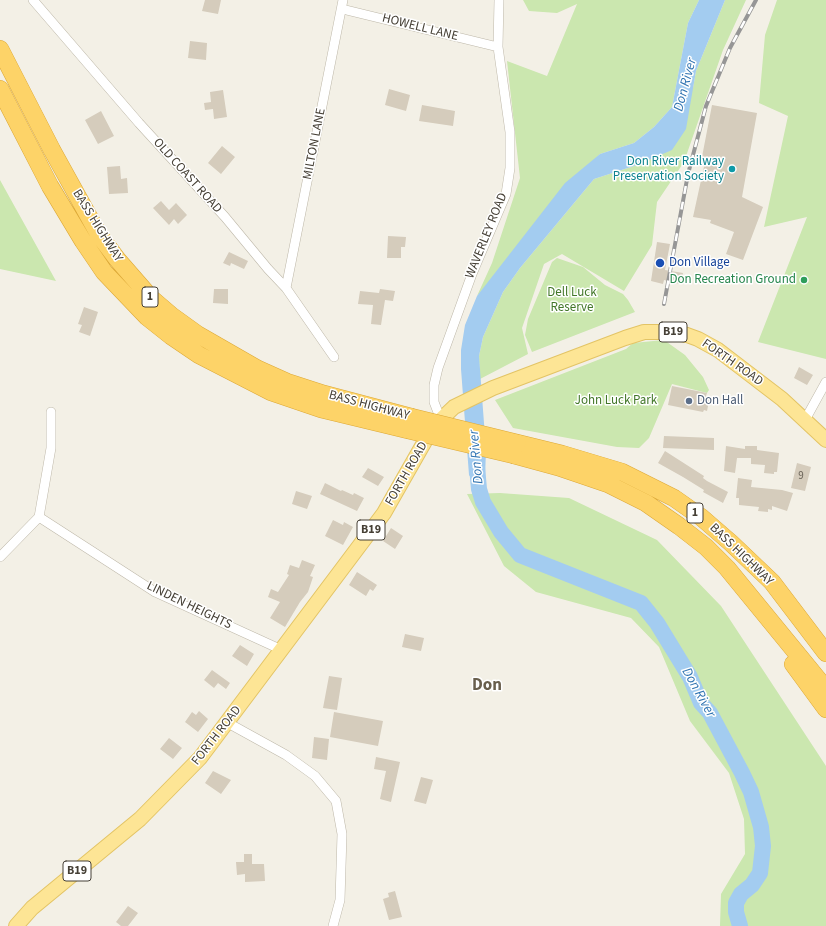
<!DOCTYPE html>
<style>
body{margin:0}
canvas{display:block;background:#f3f0e6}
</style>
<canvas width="826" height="926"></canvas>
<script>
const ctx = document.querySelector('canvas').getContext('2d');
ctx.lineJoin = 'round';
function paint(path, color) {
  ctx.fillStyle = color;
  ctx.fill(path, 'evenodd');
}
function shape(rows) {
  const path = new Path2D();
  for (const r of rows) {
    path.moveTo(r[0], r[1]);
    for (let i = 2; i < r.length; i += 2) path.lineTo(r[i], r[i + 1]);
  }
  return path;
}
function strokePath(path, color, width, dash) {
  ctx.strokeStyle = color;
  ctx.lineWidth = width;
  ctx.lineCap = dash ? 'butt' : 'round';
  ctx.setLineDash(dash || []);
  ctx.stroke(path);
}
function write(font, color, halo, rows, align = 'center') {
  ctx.font = font + ' "Source Sans 3",sans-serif';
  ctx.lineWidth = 3;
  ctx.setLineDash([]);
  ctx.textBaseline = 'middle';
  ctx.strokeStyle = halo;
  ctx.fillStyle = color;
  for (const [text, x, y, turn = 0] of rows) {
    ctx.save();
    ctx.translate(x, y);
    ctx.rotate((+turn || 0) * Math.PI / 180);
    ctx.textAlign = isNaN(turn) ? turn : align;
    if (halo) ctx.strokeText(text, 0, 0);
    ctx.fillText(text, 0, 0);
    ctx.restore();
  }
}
paint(shape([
 [523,0,699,0,688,23,672,107,654,127,634,143,600,154,477,296,492,263,520,178,507,61,547,76,577,4,557,13,529,11],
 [725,0,746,0,723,50,684,162,657,202,652,245,624,291,562,254,544,264,522,328,528,354,480,379,479,356,483,337,503,292,520,268,594,179,637,165,693,88,696,71],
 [777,0,826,0,826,359,758,342,807,217,764,227,788,116,759,103,765,35],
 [0,180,56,281,0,269],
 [557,258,583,267,605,285,623,294,628,300,635,312,532,352,525,335,528,319,552,262],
 [664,340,685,355,703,377,709,390,707,393,672,384,649,438,639,448,617,447,513,428,495,400,626,349,633,343],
 [500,493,569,498,657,540,721,606,826,766,826,926,720,926,721,894,745,854,744,819,729,773,690,721,659,647,631,618,536,592,504,566,467,494]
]), '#cbe7af');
paint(shape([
 [699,0,725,0,696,71,686,129,672,150,637,165,594,179,520,268,503,292,483,337,479,356,486,450,485,478,479,489,469,475,461,369,461,350,465,325,477,296,565,183,600,154,634,143,654,127,672,107,688,23]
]), '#a3ccf0');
strokePath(shape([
 [477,467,479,489,483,502,501,532,520,555,641,603,657,623,690,677,701,703,710,713,742,773,751,792,761,827,763,846,760,873,752,885,741,894,736,903,736,912,740,926]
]), '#a3ccf0', 16);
paint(shape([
 [205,0,221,0,218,14,202,11],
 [190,41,207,43,206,60,188,58],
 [389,89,410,95,406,111,385,105],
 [223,90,227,117,214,119,213,109,205,110,204,103,211,102,210,92],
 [422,105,455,111,453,126,419,121],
 [712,105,757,113,742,197,763,207,743,260,726,254,734,232,710,223,711,220,693,217,705,162,701,162],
 [101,111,114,136,98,144,85,120],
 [222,146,235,157,221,174,208,163],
 [120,166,121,179,127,178,128,193,109,194,107,167],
 [161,201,169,210,176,203,187,215,178,224,174,219,169,225,153,208],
 [388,236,406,237,405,247,401,247,401,258,387,258],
 [657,242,670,244,665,270,683,273,680,284,664,280,663,284,651,281],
 [229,252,248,261,244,269,231,263,230,266,223,263],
 [214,289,228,289,228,304,213,303],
 [380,289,395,291,393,301,385,300,381,325,371,324,373,305,358,304,360,291,379,293],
 [84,307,98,312,90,336,79,332,82,325,78,324],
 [799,367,813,375,807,385,794,378],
 [672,386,707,393,706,396,710,396,707,411,704,410,703,412,668,405],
 [664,436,714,438,714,450,663,448],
 [726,446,745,449,745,446,757,446,757,450,779,453,777,472,774,472,774,474,764,473,765,465,751,464,751,458,737,458,735,473,724,471],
 [665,451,704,476,703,478,707,481,728,492,723,503,703,492,704,490,683,477,658,463],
 [797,463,811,467,805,491,791,488],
 [368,468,384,477,378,486,362,477],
 [738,478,752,480,751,487,782,490,793,493,787,511,772,506,772,510,768,509,768,512,758,511,759,507,739,505,739,498,736,498],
 [325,483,341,491,342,490,353,495,354,493,364,498,357,511,320,494],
 [296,491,312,496,307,509,292,504],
 [333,520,343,525,344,522,353,527,343,545,325,536],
 [391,528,403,536,395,549,383,541],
 [302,560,315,565,310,576,313,577,308,592,300,602,285,627,270,618,280,602,268,597,271,589,278,592,289,575,287,574,290,565,299,568],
 [357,572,377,585,373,591,370,589,366,596,349,585],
 [405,634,424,638,421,651,402,647],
 [240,645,254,654,247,666,232,656],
 [212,670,230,683,226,689,218,683,214,688,204,680],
 [329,676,342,678,337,710,323,708],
 [199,711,208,719,198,732,185,722,192,712,196,715],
 [334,712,383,721,378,746,330,737],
 [314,737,329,739,327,760,312,758],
 [169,738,182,748,173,759,160,749],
 [376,757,400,762,391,802,380,799,386,771,374,769],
 [213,771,231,780,221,794,205,783],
 [421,777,433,780,426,804,414,801],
 [244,854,252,854,252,864,264,864,265,881,245,882,245,874,237,875,236,862,244,862],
 [395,891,402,917,389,920,383,899,389,897,388,893],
 [128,906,138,913,128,926,121,926,116,922]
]), '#d5ccbc');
const minor = shape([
 [33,0,139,123,225,217,268,269,286,288,334,357],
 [342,9,498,47],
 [286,288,343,0],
 [443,418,439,415,434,402,434,385,438,368,472,274,506,194,510,168,510,132,498,47,499,0],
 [805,420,826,382],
 [39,517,155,592,282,650],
 [0,557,39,517,51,448,51,412],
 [228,723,286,755,315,776,336,801,342,834,340,900,333,926]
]);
const primary = shape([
 [16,926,32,908,140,819,200,758,384,513,433,427,454,407,493,388,625,338,644,332,670,332,687,335,698,339,718,350,782,399,826,440]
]);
const motorway = shape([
 [0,49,52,150,99,235,117,259,151,298,172,316,197,334,258,369,287,382,324,394,411,417],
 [0,89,50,186,83,241,104,272,147,317,171,336,199,355,271,392,321,409,408,430],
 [517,443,562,454,622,472,674,498,701,517,731,543,772,582,826,653],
 [514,455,558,467,608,484,646,503,679,526,706,547,727,568,826,689],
 [793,664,826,709]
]);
strokePath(minor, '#beb8a9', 10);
strokePath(primary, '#e3c465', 16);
strokePath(motorway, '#dca837', 18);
strokePath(minor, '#fff', 9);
strokePath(primary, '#fde595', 14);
strokePath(motorway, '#fdd368', 17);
const rail = shape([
 [664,304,688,174,706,106,730,48,756,0]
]);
strokePath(rail, '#969696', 4);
strokePath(rail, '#fff', 2.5, [8]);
const motorwayBridge = shape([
 [411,417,517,443],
 [408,430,514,455]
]);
strokePath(motorwayBridge, '#dca837', 18, []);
strokePath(motorwayBridge, '#fdd368', 17);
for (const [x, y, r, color] of [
 [732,169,4,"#0f9aa8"],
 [660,263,5,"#1a4fb4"],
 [804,280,4,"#2e9e5b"],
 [689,401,4,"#5c6f8a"]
]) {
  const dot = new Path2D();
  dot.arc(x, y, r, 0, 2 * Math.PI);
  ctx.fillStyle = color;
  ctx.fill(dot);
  strokePath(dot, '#fff', 1.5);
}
write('11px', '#6a6358', null, [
 ["9",801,477]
]);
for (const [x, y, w] of [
 [150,297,16],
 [673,332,28],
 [695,513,16],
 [371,530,28],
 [77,871,28]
]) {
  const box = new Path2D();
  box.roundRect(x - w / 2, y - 10, w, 20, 3);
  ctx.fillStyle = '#fff';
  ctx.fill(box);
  strokePath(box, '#464036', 1);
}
write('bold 12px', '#464036', null, [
 ["1",150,297],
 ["B19",673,332],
 ["1",695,513],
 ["B19",371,530],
 ["B19",77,871]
]);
write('13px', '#464036', '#fff', [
 ["HOWELL LANE",420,28,14],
 ["MILTON LANE",315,144,-79],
 ["OLD COAST ROAD",187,176,48],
 ["BASS HIGHWAY",97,226,58],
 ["WAVERLEY ROAD",487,236,-68],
 ["FORTH ROAD",732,363,35],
 ["BASS HIGHWAY",369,406,15],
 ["FORTH ROAD",407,474,-60],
 ["BASS HIGHWAY",741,555,44],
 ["LINDEN HEIGHTS",189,606,26],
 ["FORTH ROAD",217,736,-52]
]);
write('13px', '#0d838f', '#fff', [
 ["Don River Railway",724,162],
 ["Preservation Society",724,177]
], 'right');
write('13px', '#164399', '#fff', [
 ["Don Village",669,263]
], 'left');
write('13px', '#27864d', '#fff', [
 ["Don Recreation Ground",796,280]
], 'right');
write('13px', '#427729', '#fff', [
 ["Dell Luck",572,293],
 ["Reserve",572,308],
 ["John Luck Park",616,401]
]);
write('13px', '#4e5e75', '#fff', [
 ["Don Hall",697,401]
], 'left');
write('italic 14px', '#2f73b1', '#fff', [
 ["Don River",686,85,-75],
 ["Don River",477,457,-95],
 ["Don River",698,693,61]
]);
write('bold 17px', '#695f4d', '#fff', [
 ["Don",487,686]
]);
</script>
